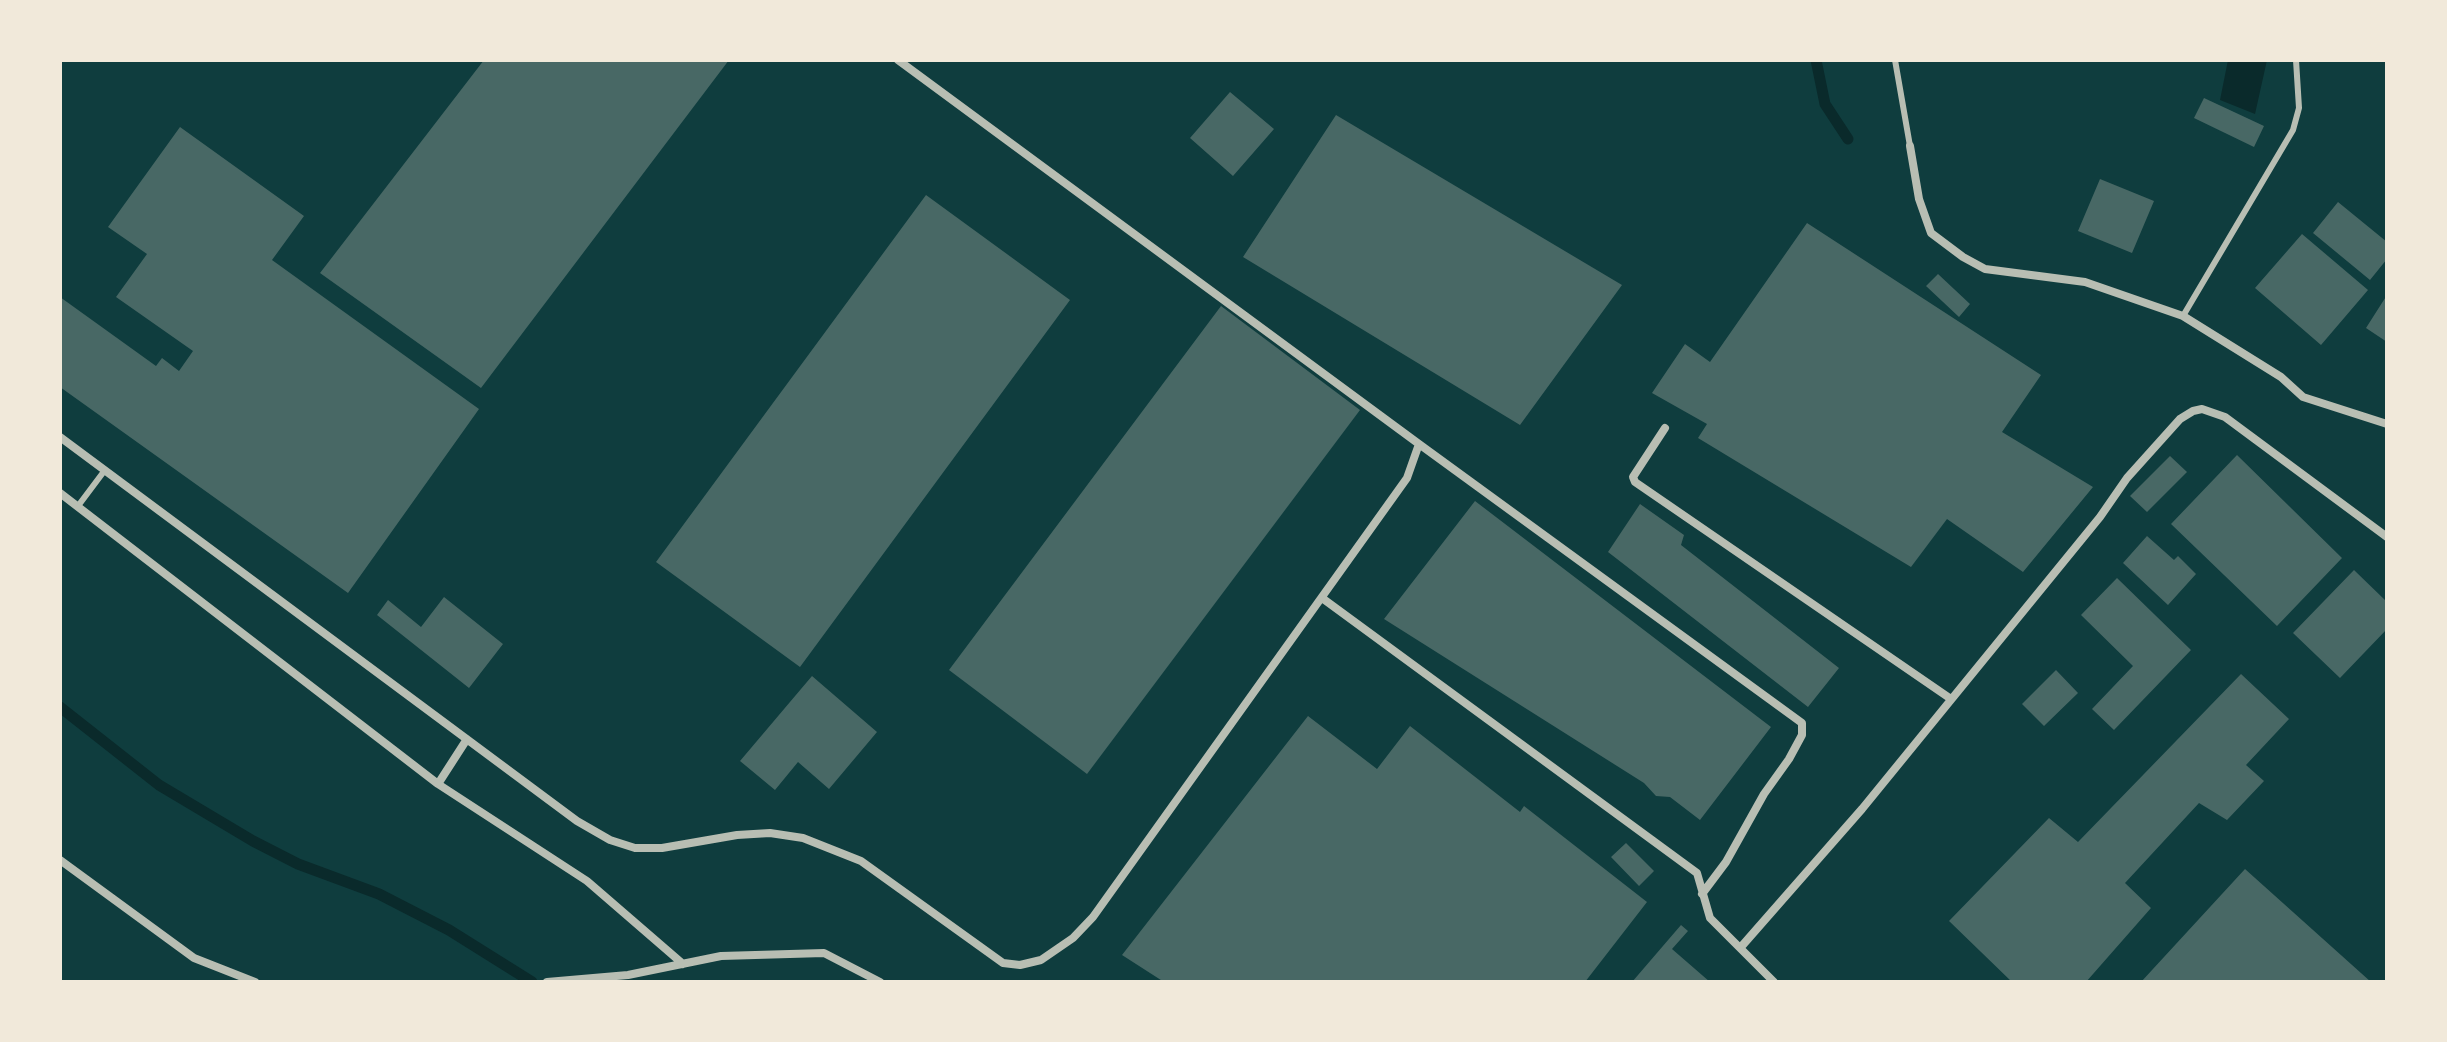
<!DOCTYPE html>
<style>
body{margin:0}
#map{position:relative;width:2447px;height:1042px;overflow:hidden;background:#0f3d3e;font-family:"Space Grotesk",sans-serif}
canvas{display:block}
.frame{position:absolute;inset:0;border:62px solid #f1e9da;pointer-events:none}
</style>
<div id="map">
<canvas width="2447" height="1042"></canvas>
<div class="frame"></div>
</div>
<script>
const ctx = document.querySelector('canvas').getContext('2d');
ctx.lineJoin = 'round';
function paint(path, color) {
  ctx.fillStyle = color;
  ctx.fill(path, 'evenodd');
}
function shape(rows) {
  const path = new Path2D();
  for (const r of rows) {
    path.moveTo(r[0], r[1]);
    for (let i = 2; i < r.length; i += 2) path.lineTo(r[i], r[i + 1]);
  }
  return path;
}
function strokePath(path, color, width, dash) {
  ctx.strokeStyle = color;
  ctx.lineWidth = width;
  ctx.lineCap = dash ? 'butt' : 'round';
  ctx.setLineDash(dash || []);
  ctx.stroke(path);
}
paint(shape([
 [2228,60,2267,60,2255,114,2220,100]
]), '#0a2a2b');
strokePath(shape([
 [1816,60,1825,104,1848,139],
 [60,707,159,785,253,841,298,864,379,894,449,930,532,982]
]), '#0a2a2b', 11);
paint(shape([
 [484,60,729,60,481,388,320,273],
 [1230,92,1274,129,1233,176,1190,138],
 [2204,98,2264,126,2254,147,2194,118],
 [1336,115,1622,285,1520,425,1243,257],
 [180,127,304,216,272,260,479,409,348,593,60,387,60,297,156,366,162,358,179,371,193,351,116,297,147,254,108,227],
 [2100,179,2154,201,2132,253,2078,231],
 [926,195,1070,300,800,667,656,562],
 [2338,202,2387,242,2387,259,2370,280,2313,233],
 [1807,223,2041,375,2002,432,2093,487,2023,572,1947,519,1911,567,1698,438,1707,424,1652,393,1685,344,1710,362],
 [2302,234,2368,290,2321,345,2255,288],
 [1938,274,1970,304,1959,317,1926,286],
 [2387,295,2387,342,2366,328],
 [1221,306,1360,410,1087,774,949,670],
 [2237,455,2342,558,2277,626,2171,524],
 [2170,456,2187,472,2147,512,2130,496],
 [1475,501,1771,727,1700,820,1670,797,1656,796,1644,783,1384,619],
 [1640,504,1684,535,1681,545,1839,668,1808,707,1608,552],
 [2147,536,2174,560,2178,556,2196,574,2168,605,2123,563],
 [2354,570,2387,602,2387,629,2340,678,2293,633],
 [2117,578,2191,650,2114,730,2092,709,2133,666,2081,615],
 [444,597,503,644,469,688,377,615,388,600,421,627],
 [2056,670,2078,693,2044,726,2022,704],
 [2241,674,2289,719,2246,765,2264,781,2227,820,2199,803,2125,883,2151,908,2086,982,2012,982,1949,921,2049,818,2078,842],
 [812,676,877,732,829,789,798,762,775,790,740,761],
 [1308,716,1377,769,1410,726,1520,812,1524,806,1647,902,1585,982,1164,982,1122,955],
 [1626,843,1654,871,1639,886,1611,857],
 [2245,869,2371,982,2141,982],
 [1681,925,1688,931,1672,949,1710,982,1632,982]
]), '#486865');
strokePath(shape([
 [1895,60,1910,146],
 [2183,316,2293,130,2299,108,2296,60],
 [78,506,105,470]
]), '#b8beb3', 6);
strokePath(shape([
 [1910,146,1919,199,1931,233,1963,257,1985,269,2085,282,2183,316,2281,377,2303,397,2387,424],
 [1665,428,1633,477,1635,482,1951,699],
 [60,437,577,821,610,840,635,848,662,848,737,835,770,833,803,838,861,861,1003,963,1020,965,1041,960,1073,938,1093,917,1407,478,1419,444,898,60],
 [1419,444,1802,723,1802,735,1789,759,1764,794,1726,862,1702,894],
 [60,493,438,784,587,881,683,964],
 [1322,598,1697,873,1710,918,1774,982],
 [438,784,467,739],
 [60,860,194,958,255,982],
 [1741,947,1862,809,2100,517,2127,478,2180,419,2193,411,2202,409,2225,417,2387,537],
 [547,982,628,975,721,956,824,953,880,982]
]), '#b8beb3', 8);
</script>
